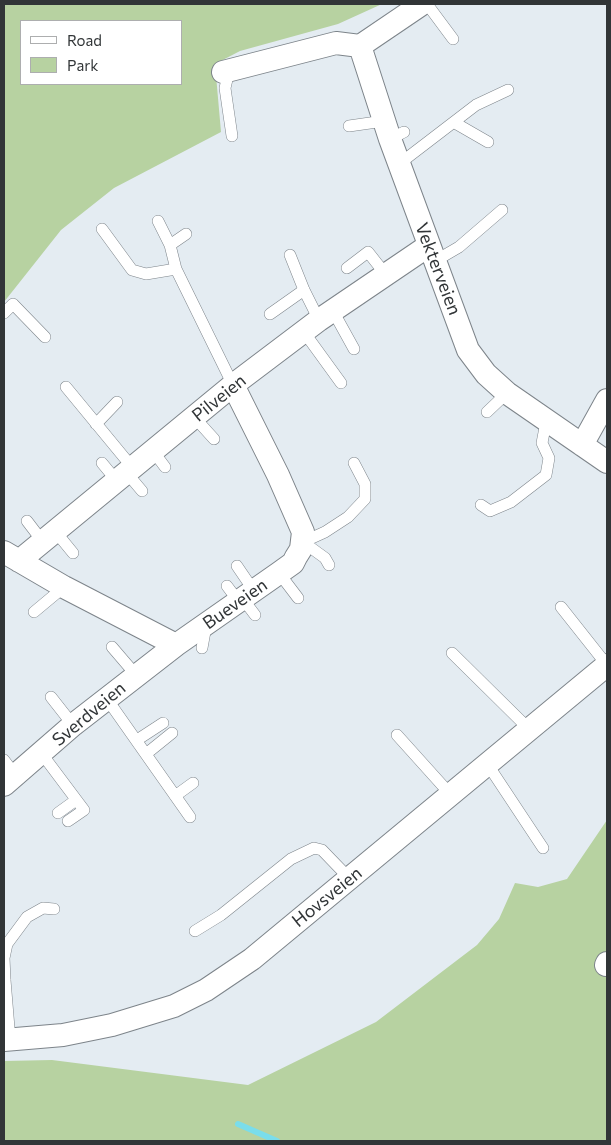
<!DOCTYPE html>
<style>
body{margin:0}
#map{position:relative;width:611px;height:1145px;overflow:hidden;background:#e4ecf2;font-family:Commissioner,sans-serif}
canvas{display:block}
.frame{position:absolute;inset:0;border:5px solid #313537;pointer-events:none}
.legend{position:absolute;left:20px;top:20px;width:162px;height:65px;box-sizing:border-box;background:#fff;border:1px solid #adaeaf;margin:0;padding:6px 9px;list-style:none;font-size:15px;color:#313537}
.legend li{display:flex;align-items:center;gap:10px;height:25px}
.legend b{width:25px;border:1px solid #adaeaf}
</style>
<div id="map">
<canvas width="611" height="1145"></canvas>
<div class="frame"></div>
<ul class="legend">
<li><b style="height:6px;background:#fff"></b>Road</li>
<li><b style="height:14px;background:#b7d2a1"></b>Park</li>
</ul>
</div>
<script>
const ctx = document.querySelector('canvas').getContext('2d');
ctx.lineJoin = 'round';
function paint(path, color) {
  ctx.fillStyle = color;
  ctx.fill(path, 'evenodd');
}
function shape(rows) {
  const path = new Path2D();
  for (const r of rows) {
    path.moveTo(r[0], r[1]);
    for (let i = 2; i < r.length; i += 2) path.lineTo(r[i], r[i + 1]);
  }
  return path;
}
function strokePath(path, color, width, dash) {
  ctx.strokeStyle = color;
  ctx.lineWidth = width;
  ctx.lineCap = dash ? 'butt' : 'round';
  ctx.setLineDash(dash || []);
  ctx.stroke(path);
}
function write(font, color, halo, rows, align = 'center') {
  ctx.font = font + ' Commissioner,sans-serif';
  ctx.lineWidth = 4.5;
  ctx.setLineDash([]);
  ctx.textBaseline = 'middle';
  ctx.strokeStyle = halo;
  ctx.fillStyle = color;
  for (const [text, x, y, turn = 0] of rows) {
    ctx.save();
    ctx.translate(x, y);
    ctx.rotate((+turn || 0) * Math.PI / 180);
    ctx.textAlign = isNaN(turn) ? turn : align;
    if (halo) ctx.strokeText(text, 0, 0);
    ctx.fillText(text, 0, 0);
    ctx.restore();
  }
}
paint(shape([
 [4,4,382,4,338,24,240,51,215,64,221,132,114,188,61,230,4,302],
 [21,21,181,21,181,84,21,84],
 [607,820,607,1141,4,1141,4,1061,52,1060,248,1085,376,1022,477,945,499,919,515,883,538,887,567,879]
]), '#b7d2a1');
strokePath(shape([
 [238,1124,277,1141]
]), '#7addeb', 6);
const lane = shape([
 [427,4,453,39],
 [229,71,225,88,232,136],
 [455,123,488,142],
 [349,126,384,121],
 [390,139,404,132],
 [399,164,476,105,508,90],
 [158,221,170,245],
 [102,229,132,270,146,274,176,269,233,385],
 [290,255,304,290,319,320],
 [435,261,459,247,502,210],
 [347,268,368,252,386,275],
 [176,269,170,245,186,234],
 [333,311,354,349],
 [4,313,13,304,45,337],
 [270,314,304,290],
 [304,332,341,383],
 [66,387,132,467],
 [487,412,507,393],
 [195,418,214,439],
 [96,424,117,402],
 [153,451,165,467],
 [102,463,116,480],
 [126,472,142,491],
 [481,505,490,511,511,502,546,475,549,458,542,443,546,422],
 [27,521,43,542],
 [55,531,73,553],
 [329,565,325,558,303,542,325,532,348,517,365,499,365,484,354,463],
 [237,566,254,591],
 [279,573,298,598],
 [227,586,239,602],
 [243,599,255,615],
 [561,607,607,665],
 [34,612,64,587],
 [112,647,136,675],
 [202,648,206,626],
 [452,653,530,730],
 [51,697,73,725],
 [107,699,190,817],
 [397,735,451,795],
 [137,740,163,723],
 [42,754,84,810,68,821],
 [146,754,172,733],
 [4,760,16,776],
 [488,765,543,848],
 [175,796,193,783],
 [58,813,76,800],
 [195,931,221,915,291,859,314,848,322,850,349,878],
 [10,1040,5,980,4,958,7,944,27,917,43,908,54,909]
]);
const street = shape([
 [360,46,390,139,468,350,486,374,507,393,607,462],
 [223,72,336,43,360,46,422,4],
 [582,445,607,400],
 [4,552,64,587,176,645,279,573,293,563,296,557,301,549,303,532,278,475,233,385],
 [19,561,233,385,319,320,428,246],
 [4,785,73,725,176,645],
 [606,965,607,963],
 [4,1040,63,1035,112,1025,174,1006,206,990,252,959,607,665]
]);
strokePath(lane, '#7d848a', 12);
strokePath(street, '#7d848a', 24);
strokePath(lane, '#fff', 11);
strokePath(street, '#fff', 22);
write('18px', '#313537', '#fff', [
 ["Vekterveien",438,269,69],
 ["Pilveien",219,398,-39],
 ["Bueveien",235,604,-35],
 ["Sverdveien",89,714,-40],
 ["Hovsveien",327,897,-39]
]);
</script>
